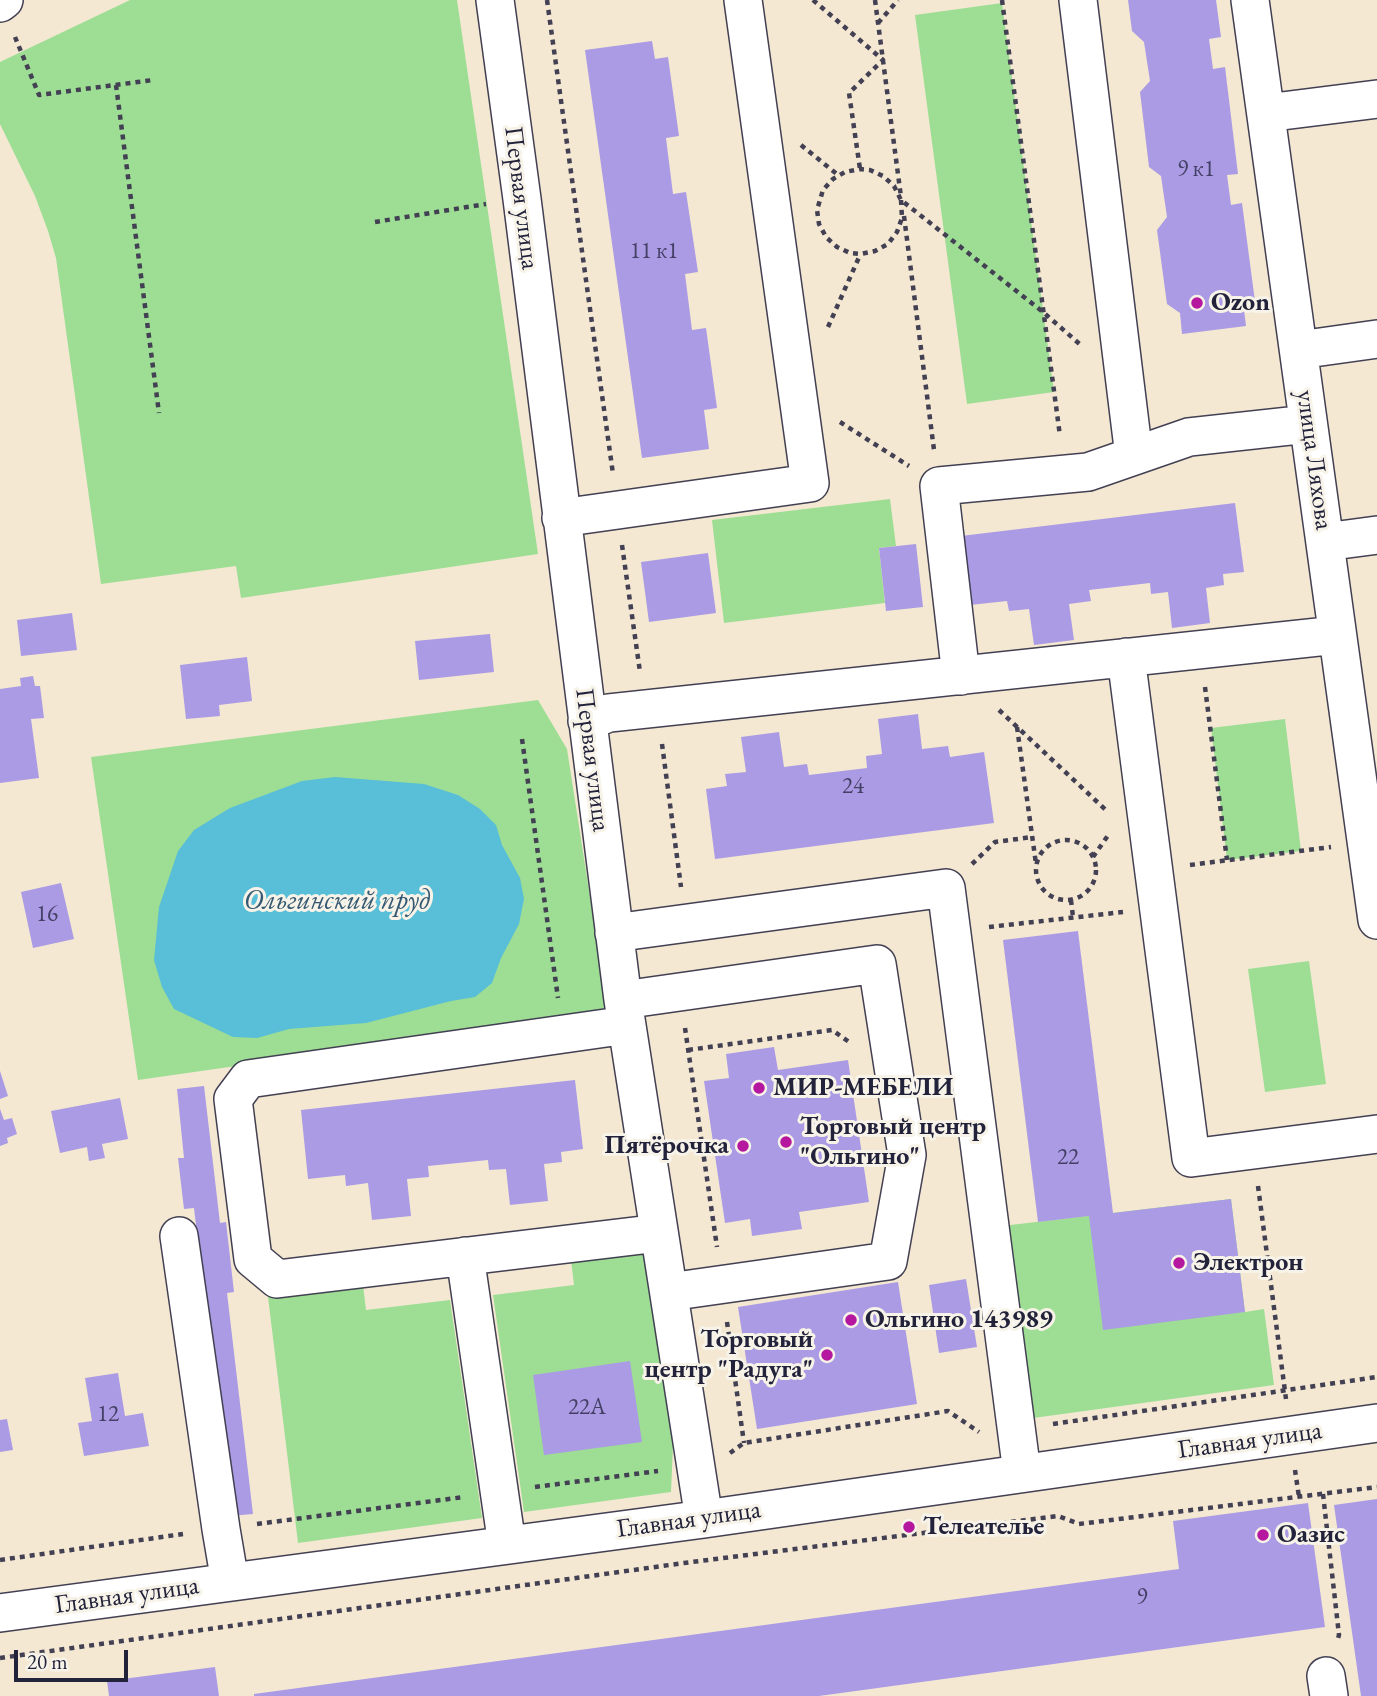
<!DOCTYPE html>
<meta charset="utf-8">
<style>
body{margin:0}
#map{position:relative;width:1377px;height:1696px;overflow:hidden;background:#f4e8d3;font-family:"EB Garamond",serif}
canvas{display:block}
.scale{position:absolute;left:14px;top:1650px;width:114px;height:32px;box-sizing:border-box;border:4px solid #22223b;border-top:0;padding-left:9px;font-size:21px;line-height:24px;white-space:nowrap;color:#22223b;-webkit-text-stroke:5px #f7f3e8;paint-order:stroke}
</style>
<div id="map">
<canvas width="1377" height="1696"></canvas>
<div class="scale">20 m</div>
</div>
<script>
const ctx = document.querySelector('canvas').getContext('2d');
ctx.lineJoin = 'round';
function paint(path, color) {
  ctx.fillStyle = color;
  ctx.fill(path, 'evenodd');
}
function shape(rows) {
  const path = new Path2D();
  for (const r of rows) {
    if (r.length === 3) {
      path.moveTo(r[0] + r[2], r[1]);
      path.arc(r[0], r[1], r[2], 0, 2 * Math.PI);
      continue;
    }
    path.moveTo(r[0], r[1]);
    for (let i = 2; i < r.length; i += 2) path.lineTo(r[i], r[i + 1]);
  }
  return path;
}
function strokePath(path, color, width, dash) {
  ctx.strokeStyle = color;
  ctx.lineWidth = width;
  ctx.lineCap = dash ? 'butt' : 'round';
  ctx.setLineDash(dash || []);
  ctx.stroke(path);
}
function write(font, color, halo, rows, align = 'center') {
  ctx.font = font + ' "EB Garamond",serif';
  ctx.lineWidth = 6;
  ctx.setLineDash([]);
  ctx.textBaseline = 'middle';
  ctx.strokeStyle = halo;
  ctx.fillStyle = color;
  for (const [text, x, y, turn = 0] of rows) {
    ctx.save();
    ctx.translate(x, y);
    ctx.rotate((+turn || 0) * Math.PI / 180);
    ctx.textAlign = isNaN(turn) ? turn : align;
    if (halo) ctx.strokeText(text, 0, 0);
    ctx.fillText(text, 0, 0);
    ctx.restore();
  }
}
paint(shape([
 [130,0,457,0,538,554,241,598,236,566,101,584,56,258,48,231,35,196,0,124,0,62],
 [1002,3,1054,392,967,404,915,15],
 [890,499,896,546,879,548,885,603,724,623,712,520],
 [538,700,567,749,608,1013,138,1080,91,757],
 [1285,719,1301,851,1227,860,1211,728],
 [1309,961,1326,1084,1265,1092,1248,969],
 [1231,1199,1245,1312,1264,1309,1274,1385,1026,1419,1002,1226],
 [644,1251,673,1445,671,1492,524,1512,493,1295,574,1285,571,1260],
 [363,1285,366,1310,450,1300,482,1518,298,1543,268,1297]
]), '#9dde94');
paint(shape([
 [335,777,424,784,458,795,480,809,496,825,502,845,520,878,524,899,519,924,501,958,492,983,475,997,451,1001,366,1023,289,1029,257,1038,233,1037,174,1009,162,987,154,960,159,907,178,851,194,830,230,808,302,781]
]), '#59bed7');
paint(shape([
 [1128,0,1216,0,1221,37,1209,39,1213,69,1225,67,1238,174,1227,175,1231,205,1242,203,1256,309,1244,310,1246,326,1182,334,1180,313,1167,304,1157,230,1167,217,1161,176,1149,167,1140,92,1150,81,1144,42,1132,31],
 [652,41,655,59,668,57,679,136,666,138,673,194,686,192,698,272,685,274,692,330,706,328,717,408,704,410,709,449,642,458,585,50],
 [1235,503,1244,572,1223,574,1224,585,1206,588,1210,623,1172,628,1168,592,1151,594,1150,583,1089,590,1091,601,1069,604,1074,640,1034,645,1029,609,1009,611,1007,601,970,605,961,536],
 [916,544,923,607,886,611,879,548],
 [708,553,716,613,649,622,641,562],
 [72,613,77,650,21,656,17,620],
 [490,634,494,672,419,680,415,641],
 [247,657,252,701,219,705,220,716,186,719,180,665],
 [33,676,35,686,40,686,44,718,31,719,39,778,0,783,0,689,21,686,20,678],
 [918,714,922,749,948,746,950,757,984,752,994,823,715,859,706,789,727,786,725,774,746,772,741,737,779,732,784,767,807,764,809,775,867,768,866,756,882,754,878,719],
 [61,883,74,939,33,948,21,892],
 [1078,931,1113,1213,1231,1199,1245,1312,1103,1330,1089,1216,1038,1222,1003,940],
 [774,1047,778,1070,848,1060,869,1202,799,1212,802,1229,752,1236,750,1219,725,1223,704,1081,729,1078,726,1054],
 [0,1071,8,1096,0,1099],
 [575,1080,583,1149,561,1152,562,1162,544,1164,548,1201,510,1205,506,1169,489,1170,488,1160,428,1166,429,1177,407,1179,411,1216,391,1218,372,1220,368,1183,346,1186,345,1175,308,1179,301,1110],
 [204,1086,220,1223,226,1222,234,1292,227,1293,253,1514,230,1516,194,1208,184,1209,178,1158,184,1158,177,1089],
 [120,1098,128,1139,102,1144,105,1158,89,1161,87,1147,60,1153,51,1111],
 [0,1109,4,1120,12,1118,17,1134,7,1138,8,1143,0,1146],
 [966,1279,977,1347,939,1353,929,1285],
 [898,1282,917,1404,757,1429,738,1307],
 [630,1361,642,1442,544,1455,533,1375],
 [118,1373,125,1416,143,1413,149,1446,84,1456,78,1423,92,1421,85,1378],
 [7,1419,13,1450,0,1452,0,1420],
 [1377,1499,1377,1696,1361,1696,1334,1505],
 [1308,1503,1325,1627,819,1696,254,1696,254,1694,1179,1569,1173,1521],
 [215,1667,219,1696,109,1696,107,1681]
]), '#aa9be4');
const minor = shape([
 [495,0,522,199,623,1000,704,1519],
 [1078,0,1134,456],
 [1250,0,1377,920],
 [0,3,4,0],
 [1266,113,1377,99],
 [1299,350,1377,339],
 [561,518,810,483,743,0],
 [1325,542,1377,535],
 [1126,657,1191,1158,1377,1134],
 [961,676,939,486,1088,472,1189,437,1308,424],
 [587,721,609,713,1337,635],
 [614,933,946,888,1022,1473],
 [623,1000,877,964,894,1073,907,1155,888,1261,669,1292],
 [627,1025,248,1079,233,1099,253,1259,277,1279,659,1233],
 [179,1236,221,1529,230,1582],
 [465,1256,507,1545],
 [0,1613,704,1519,1377,1423],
 [1326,1676,1329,1696]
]);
strokePath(minor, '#424052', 40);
strokePath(shape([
 [547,0,613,474],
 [813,0,883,60,849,93,860,169],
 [875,0,901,197],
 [1002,0,1060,436],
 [878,23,898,0],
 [15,37,39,95,153,80],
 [116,85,159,413],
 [801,145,838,175],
 [901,200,902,218,897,232,888,244,875,251,860,254,850,253,837,247,826,237,819,224,817,210,823,190,833,179,845,172,860,169,870,170,883,176,894,186,901,200,1043,312,1083,347],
 [904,216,934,450],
 [375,222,486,204],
 [828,327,860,255],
 [840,422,909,466],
 [622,545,640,672],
 [1205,687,1227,860],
 [999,710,1108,812],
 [1017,727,1036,864],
 [522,739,558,998],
 [662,744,681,887],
 [1066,870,30],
 [1093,857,1109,834],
 [972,864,995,842,1032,837],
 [1190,865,1331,847],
 [1071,900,1073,917],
 [989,927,1123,912],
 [685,1028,717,1247],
 [688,1050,832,1030,852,1044],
 [1258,1186,1286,1399],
 [727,1322,744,1443],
 [1053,1424,1377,1377],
 [730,1453,744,1443,948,1411,979,1432],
 [1295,1470,1299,1497],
 [535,1487,658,1471],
 [1323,1494,1339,1635,1337,1642],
 [257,1524,464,1497],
 [0,1560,183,1534],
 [0,1658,684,1563,1058,1516,1079,1524,1377,1487]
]), '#424052', 4.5, [5, 5]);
strokePath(minor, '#fff', 37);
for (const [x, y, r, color] of [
 [1197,303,7,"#b5179e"],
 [759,1088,7,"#b5179e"],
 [786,1142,7,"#b5179e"],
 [743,1146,7,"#b5179e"],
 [1179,1263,7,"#b5179e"],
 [851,1320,7,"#b5179e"],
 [827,1355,7,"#b5179e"],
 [909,1527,7,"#b5179e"],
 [1263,1535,7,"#b5179e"]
]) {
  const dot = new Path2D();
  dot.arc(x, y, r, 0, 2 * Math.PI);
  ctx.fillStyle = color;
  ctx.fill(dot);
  strokePath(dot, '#f7f3e8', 2.5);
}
write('23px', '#444065', null, [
 ["9 к1",1196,170],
 ["11 к1",654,252],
 ["24",853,787],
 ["16",47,915],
 ["22",1068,1158],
 ["22А",587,1408],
 ["12",108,1415],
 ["9",1142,1598]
]);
write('26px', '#22223b', '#f7f3e8', [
 ["Первая улица",521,198,83],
 ["улица Ляхова",1314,460,82],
 ["Первая улица",592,760,83],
 ["Главная улица",1250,1441,-8],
 ["Главная улица",689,1520,-8],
 ["Главная улица",127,1596,-8]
]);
write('bold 26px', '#22223b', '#f7f3e8', [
 ["Ozon",1211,303],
 ["МИР-МЕБЕЛИ",773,1088],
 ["Торговый центр",800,1127],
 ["\"Ольгино\"",800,1157],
 ["Пятёрочка",729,1146,"right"],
 ["Электрон",1193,1263],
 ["Ольгино 143989",865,1320],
 ["Торговый",813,1340,"right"],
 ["центр \"Радуга\"",813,1370,"right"],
 ["Телеателье",923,1527],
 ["Оазис",1277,1535]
], 'left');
write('italic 28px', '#355972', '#f7f3e8', [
 ["Ольгинский пруд",337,901]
]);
</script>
